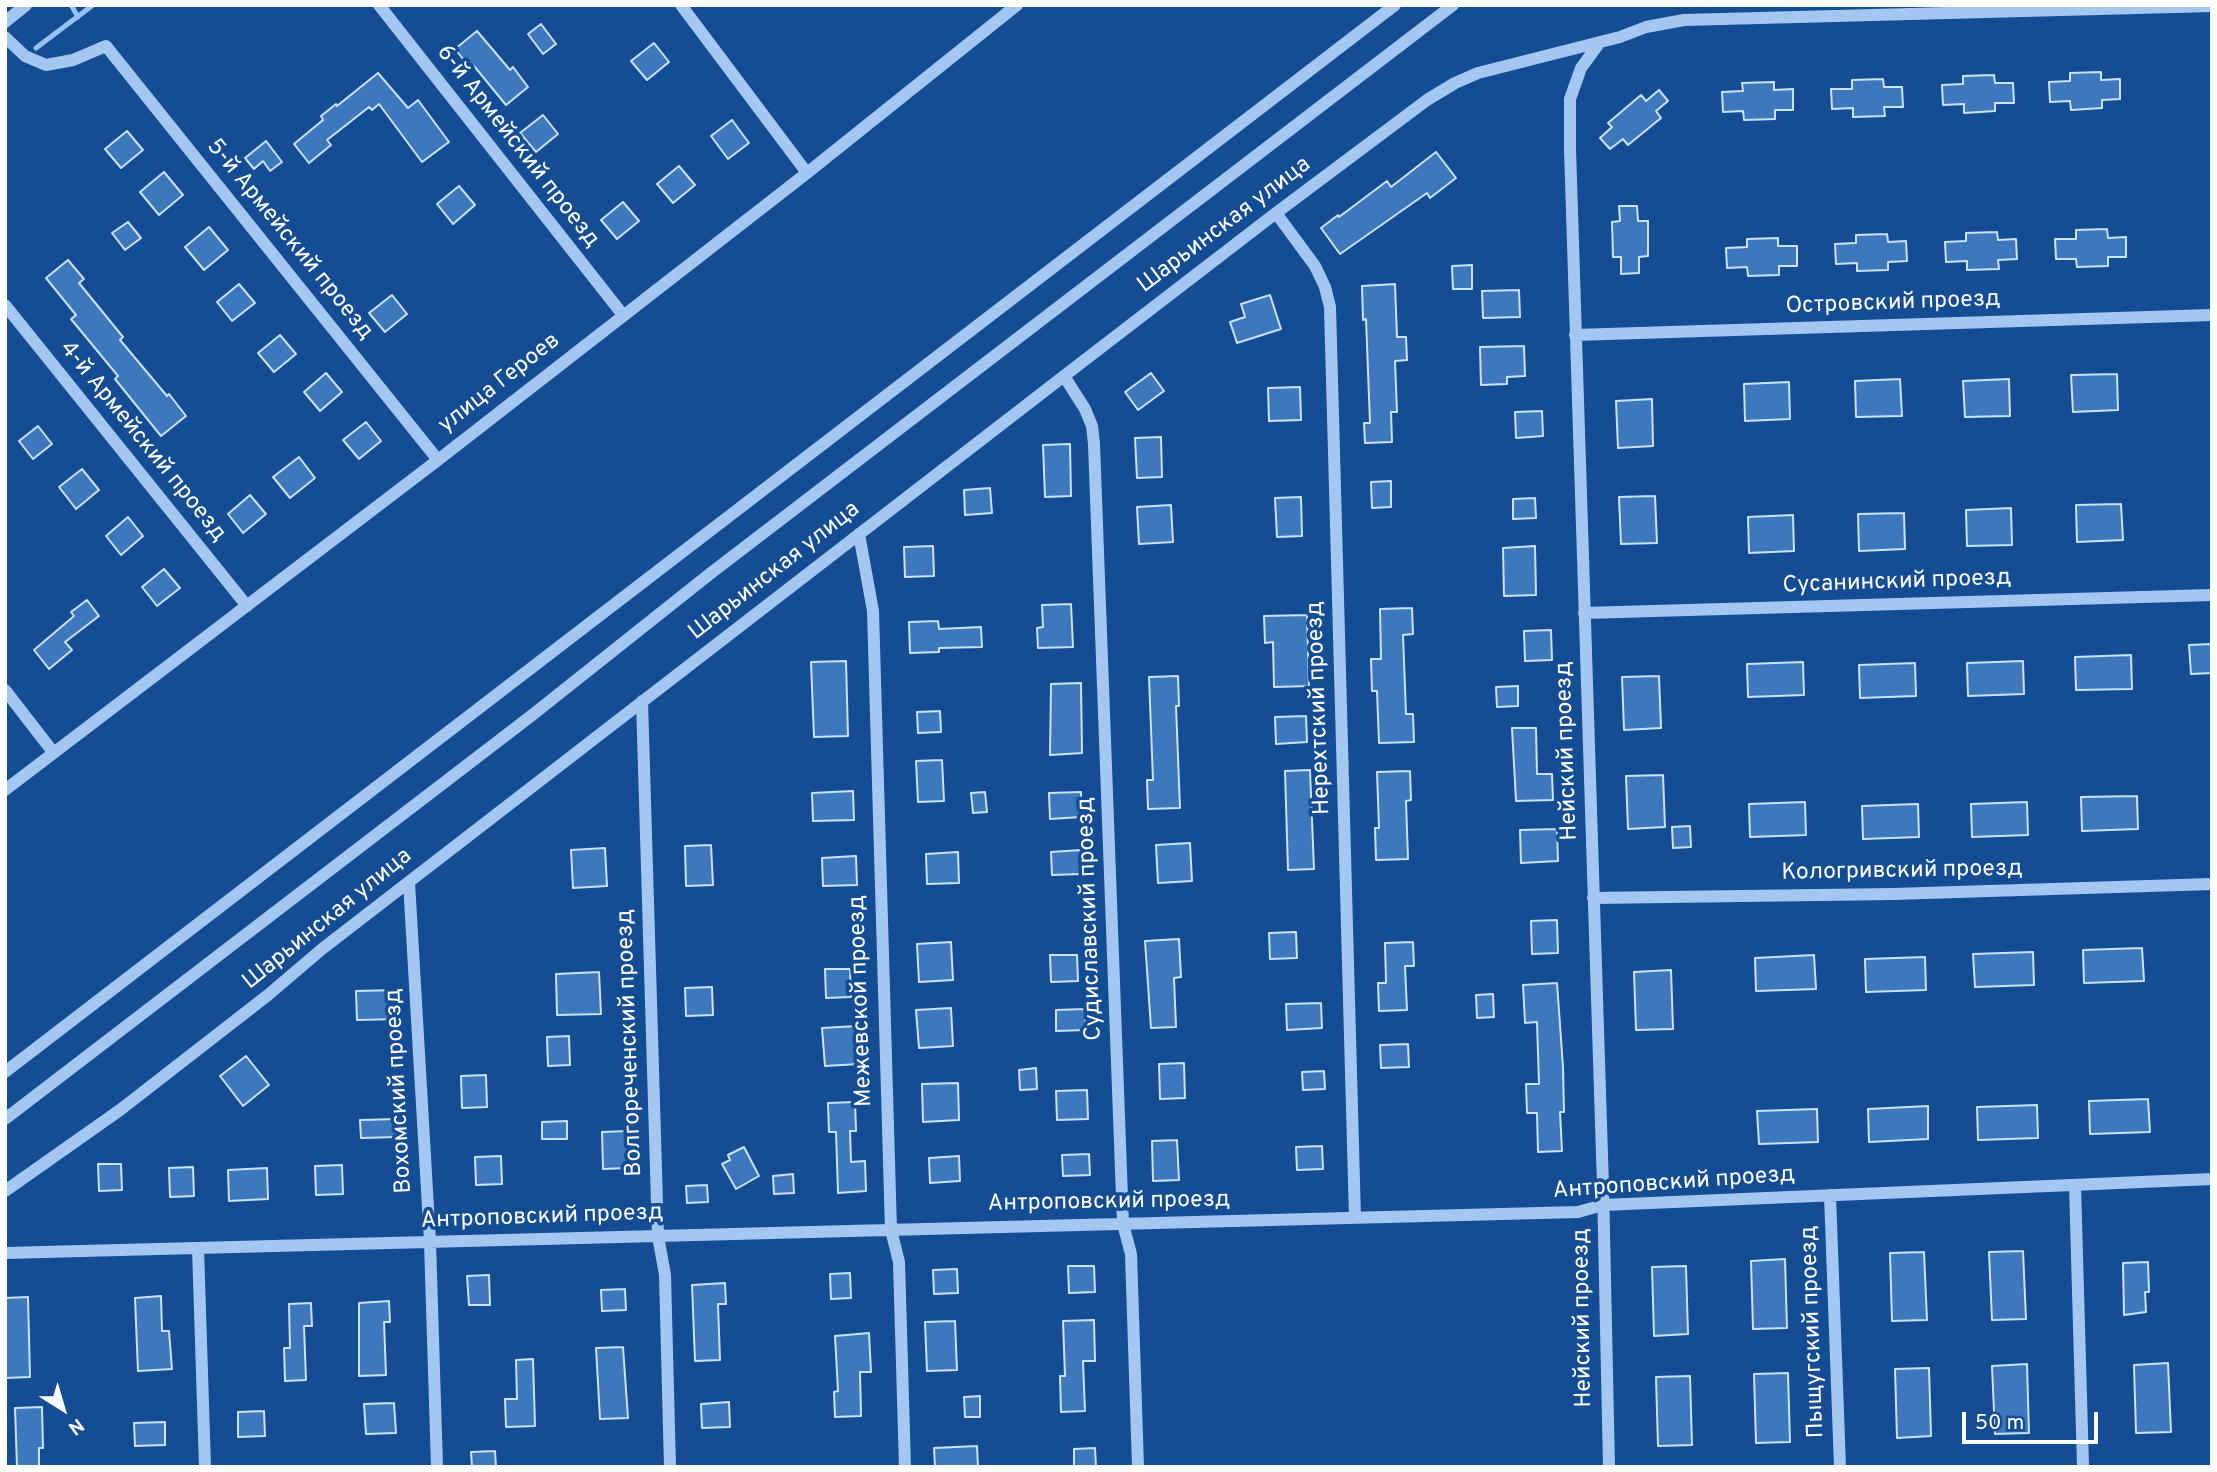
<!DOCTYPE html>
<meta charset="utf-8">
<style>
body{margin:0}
#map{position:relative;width:2217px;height:1472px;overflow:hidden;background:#144d94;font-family:Overpass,sans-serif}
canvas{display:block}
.frame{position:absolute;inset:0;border:7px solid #fff;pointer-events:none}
.north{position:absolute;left:28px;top:1374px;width:70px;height:70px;-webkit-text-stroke:5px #144d94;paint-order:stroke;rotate:143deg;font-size:19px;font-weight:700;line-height:28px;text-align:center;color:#fff}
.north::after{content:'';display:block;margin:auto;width:24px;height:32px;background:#fff;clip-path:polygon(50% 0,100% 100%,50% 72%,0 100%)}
.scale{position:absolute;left:1962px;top:1412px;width:136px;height:32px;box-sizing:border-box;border:4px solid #fff;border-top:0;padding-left:9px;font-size:21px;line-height:24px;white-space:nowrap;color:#fff;-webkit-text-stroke:5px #144d94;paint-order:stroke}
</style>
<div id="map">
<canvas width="2217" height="1472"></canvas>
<div class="frame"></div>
<div class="north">N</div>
<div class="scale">50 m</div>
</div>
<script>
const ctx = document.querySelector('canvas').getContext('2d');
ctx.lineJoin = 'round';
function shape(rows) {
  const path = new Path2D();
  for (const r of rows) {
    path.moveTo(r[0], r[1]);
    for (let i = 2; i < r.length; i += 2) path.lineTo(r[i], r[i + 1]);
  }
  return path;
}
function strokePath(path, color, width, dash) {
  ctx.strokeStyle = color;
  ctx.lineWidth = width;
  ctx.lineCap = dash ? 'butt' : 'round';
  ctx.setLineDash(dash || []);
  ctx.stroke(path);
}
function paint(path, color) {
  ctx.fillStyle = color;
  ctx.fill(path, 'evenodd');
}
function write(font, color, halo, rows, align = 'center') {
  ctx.font = font + ' Overpass,sans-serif';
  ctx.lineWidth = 7;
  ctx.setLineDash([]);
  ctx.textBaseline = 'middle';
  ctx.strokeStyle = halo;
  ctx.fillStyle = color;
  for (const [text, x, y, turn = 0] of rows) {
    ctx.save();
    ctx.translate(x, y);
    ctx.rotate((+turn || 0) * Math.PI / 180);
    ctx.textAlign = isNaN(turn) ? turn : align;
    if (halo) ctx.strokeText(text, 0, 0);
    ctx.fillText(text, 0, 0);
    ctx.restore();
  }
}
strokePath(shape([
 [71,5,78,17],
 [36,48,93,5]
]), '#96c2f5', 5);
const building = shape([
 [541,24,556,44,543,54,528,34,541,24],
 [477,31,510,70,513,67,528,87,506,105,474,66,471,69,455,49,477,31],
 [654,43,669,62,647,80,631,61,654,43],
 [2101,72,2101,80,2120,79,2120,99,2102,100,2102,108,2071,110,2070,101,2050,102,2049,82,2070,81,2070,73,2101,72],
 [378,73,408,108,418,100,449,142,422,162,379,104,372,110,369,107,327,140,331,145,309,163,294,144,323,120,321,116,336,104,337,106,378,73],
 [1994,75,1995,83,2013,83,2014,103,1995,103,1995,111,1964,113,1964,104,1943,105,1942,85,1963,84,1963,76,1994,75],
 [1883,79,1884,87,1902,87,1903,107,1884,107,1885,116,1853,117,1853,108,1832,109,1831,89,1852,89,1852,80,1883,79],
 [1774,82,1774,90,1793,89,1793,110,1775,110,1775,119,1744,120,1743,111,1723,112,1722,92,1743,91,1742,83,1774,82],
 [1659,90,1668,101,1656,111,1661,118,1628,145,1623,139,1610,149,1600,138,1612,127,1608,123,1641,95,1646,101,1659,90],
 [543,115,558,134,536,152,520,133,543,115],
 [732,120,749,143,728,159,711,136,732,120],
 [127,131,143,150,121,168,105,149,127,131],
 [266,141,282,162,270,171,263,161,254,169,245,158,266,141],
 [1436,152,1456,178,1430,198,1427,193,1340,254,1321,228,1338,215,1339,217,1387,181,1391,187,1436,152],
 [679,166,695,185,673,203,657,184,679,166],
 [164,172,183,195,159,215,140,192,164,172],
 [459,186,475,205,453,224,437,204,459,186],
 [623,202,639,221,617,239,601,220,623,202],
 [1619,206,1637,206,1638,221,1648,221,1648,256,1639,257,1639,273,1621,274,1621,257,1613,257,1612,222,1620,221,1619,206],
 [128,222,141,238,125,250,112,233,128,222],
 [209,227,228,250,204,270,185,247,209,227],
 [2107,229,2108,238,2126,237,2126,257,2108,257,2108,266,2077,267,2076,259,2056,259,2055,239,2076,239,2076,230,2107,229],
 [1997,232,1998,240,2016,239,2017,259,1998,260,1999,269,1967,270,1967,261,1946,262,1945,242,1966,241,1966,233,1997,232],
 [1887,234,1888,242,1906,241,1907,261,1888,262,1888,270,1857,271,1857,263,1836,264,1835,244,1856,243,1856,235,1887,234],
 [1778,238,1778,246,1797,246,1797,266,1779,266,1779,275,1748,276,1747,267,1727,268,1726,248,1747,247,1747,239,1778,238],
 [68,260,84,279,79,283,123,337,120,340,167,396,169,394,186,416,161,436,115,379,118,376,71,319,76,315,46,278,68,260],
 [1472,265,1472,289,1453,289,1452,266,1472,265],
 [239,284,255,303,232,321,217,302,239,284],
 [1395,284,1397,337,1406,337,1407,360,1395,361,1397,412,1391,412,1392,442,1365,443,1364,423,1370,423,1366,319,1363,320,1362,286,1395,284],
 [1519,290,1520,317,1483,318,1482,291,1519,290],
 [392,295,407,314,385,332,369,313,392,295],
 [1270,295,1281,329,1237,343,1230,322,1245,317,1241,304,1270,295],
 [280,335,296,354,274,372,258,353,280,335],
 [1524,346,1525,376,1507,377,1507,384,1481,385,1480,347,1524,346],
 [326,373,342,392,320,411,304,392,326,373],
 [1151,373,1164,391,1138,410,1125,392,1151,373],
 [2117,374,2118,410,2073,412,2071,375,2117,374],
 [1900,379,1902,416,1856,417,1855,381,1900,379],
 [2009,379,2010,416,1965,417,1963,381,2009,379],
 [1789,382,1790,419,1745,421,1744,384,1789,382],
 [1300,387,1301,420,1269,421,1268,388,1300,387],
 [1652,399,1653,446,1618,448,1616,401,1652,399],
 [1542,411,1543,436,1516,438,1515,412,1542,411],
 [366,422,381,441,359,459,343,440,366,422],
 [38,426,52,444,33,459,19,441,38,426],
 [1161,437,1162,477,1137,478,1135,438,1161,437],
 [1070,444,1071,496,1045,497,1043,445,1070,444],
 [299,457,315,478,290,498,273,477,299,457],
 [82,469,99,490,76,509,59,487,82,469],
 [1391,481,1391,507,1372,508,1371,482,1391,481],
 [990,488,992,513,965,515,964,490,990,488],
 [250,495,266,514,243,533,228,514,250,495],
 [1655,496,1657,543,1621,544,1619,497,1655,496],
 [1301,497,1302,536,1277,537,1275,498,1301,497],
 [1535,498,1536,518,1513,519,1513,499,1535,498],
 [2121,504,2123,540,2077,542,2076,505,2121,504],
 [1171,505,1173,542,1139,544,1137,507,1171,505],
 [2011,508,2012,545,1967,546,1966,510,2011,508],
 [1904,513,1905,549,1859,551,1858,514,1904,513],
 [1793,515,1794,551,1749,553,1748,517,1793,515],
 [128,517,143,536,121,555,106,536,128,517],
 [933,546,934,576,905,577,904,547,933,546],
 [1535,546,1536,595,1504,596,1503,548,1535,546],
 [164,569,180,588,157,606,142,587,164,569],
 [87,600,99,616,65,642,72,650,49,669,34,650,74,616,71,612,87,600],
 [1071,604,1073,647,1038,648,1037,628,1043,627,1042,605,1071,604],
 [1412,608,1413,634,1403,635,1406,714,1413,714,1414,742,1379,743,1377,691,1372,691,1371,659,1381,659,1380,609,1412,608],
 [1307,615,1309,686,1274,687,1273,642,1265,643,1264,616,1307,615],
 [938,621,939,629,981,627,982,647,939,648,939,652,910,653,909,622,938,621],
 [1551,630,1552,660,1525,661,1524,631,1551,630],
 [2212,644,2212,673,2191,674,2189,645,2212,644],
 [2131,655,2132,689,2076,690,2075,657,2131,655],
 [846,661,848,736,814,737,811,662,846,661],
 [2023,661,2024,694,1968,696,1967,663,2023,661],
 [1803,662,1804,695,1748,697,1747,664,1803,662],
 [1915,663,1916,696,1860,698,1859,665,1915,663],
 [1178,676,1179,706,1176,706,1180,808,1148,809,1147,780,1153,780,1149,677,1178,676],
 [1659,676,1661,728,1624,730,1622,677,1659,676],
 [1081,683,1082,753,1050,755,1051,684,1081,683],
 [1518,686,1518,706,1497,707,1496,687,1518,686],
 [940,711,941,732,918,733,917,712,940,711],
 [1306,716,1307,742,1276,744,1275,717,1306,716],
 [1512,728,1536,728,1537,774,1552,774,1553,800,1516,801,1512,728],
 [942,760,944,801,918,802,916,761,942,760],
 [1310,770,1314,869,1288,870,1285,771,1310,770],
 [1410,771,1411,800,1406,801,1408,859,1376,860,1375,828,1379,828,1377,772,1410,771],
 [1663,775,1665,827,1628,829,1626,776,1663,775],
 [853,791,854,820,813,821,812,793,853,791],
 [985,792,987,812,973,813,971,793,985,792],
 [1081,792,1081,817,1050,819,1049,793,1081,792],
 [2137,796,2138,829,2082,831,2081,797,2137,796],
 [1805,802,1806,835,1750,837,1749,804,1805,802],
 [2027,802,2028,835,1972,837,1971,804,2027,802],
 [1918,804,1919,837,1863,839,1862,806,1918,804],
 [1690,826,1691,847,1673,848,1672,827,1690,826],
 [1557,829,1558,861,1521,863,1520,830,1557,829],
 [1190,843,1192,881,1158,883,1156,845,1190,843],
 [711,845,713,885,686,886,685,846,711,845],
 [605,848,607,886,573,888,571,850,605,848],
 [1081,850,1081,874,1052,875,1051,852,1081,850],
 [958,852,959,883,927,884,926,854,958,852],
 [856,856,857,885,823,886,822,858,856,856],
 [1557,920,1558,953,1532,954,1531,921,1557,920],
 [1296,932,1297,958,1270,959,1269,933,1296,932],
 [1179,939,1181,977,1174,978,1176,1027,1151,1028,1145,941,1179,939],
 [951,942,953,980,919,982,917,944,951,942],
 [1413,942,1414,966,1405,966,1407,1010,1379,1011,1378,983,1386,983,1385,943,1413,942],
 [2142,948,2144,981,2084,983,2083,950,2142,948],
 [2033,952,2034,985,1975,987,1973,954,2033,952],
 [1050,955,1077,955,1078,981,1051,982,1050,955],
 [1814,955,1816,989,1756,991,1755,958,1814,955],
 [1925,957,1926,990,1866,992,1865,959,1925,957],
 [825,969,850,969,851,997,826,998,825,969],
 [1671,970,1673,1029,1636,1030,1634,972,1671,970],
 [599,972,601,1014,557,1015,556,974,599,972],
 [1557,983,1563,1067,1564,1112,1560,1112,1562,1151,1538,1152,1537,1113,1527,1113,1526,1084,1539,1084,1537,1022,1525,1023,1523,985,1557,983],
 [712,987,713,1015,686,1016,685,988,712,987],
 [398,990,399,1019,357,1020,356,991,398,990],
 [1493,994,1494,1017,1477,1018,1476,995,1493,994],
 [1321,1003,1322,1028,1287,1030,1286,1004,1321,1003],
 [951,1008,953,1046,919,1048,916,1010,951,1008],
 [1085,1009,1086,1030,1056,1031,1056,1010,1085,1009],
 [857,1026,859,1064,825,1066,822,1028,857,1026],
 [569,1036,570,1065,548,1066,547,1037,569,1036],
 [1408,1044,1409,1067,1381,1068,1380,1045,1408,1044],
 [246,1056,269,1085,243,1106,220,1076,246,1056],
 [1184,1063,1185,1098,1160,1099,1159,1064,1184,1063],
 [1036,1068,1037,1089,1020,1090,1019,1070,1036,1068],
 [1324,1071,1325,1089,1303,1090,1302,1072,1324,1071],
 [486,1075,487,1107,462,1108,461,1076,486,1075],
 [958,1083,959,1120,923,1122,922,1084,958,1083],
 [1087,1090,1088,1119,1057,1120,1056,1091,1087,1090],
 [2148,1099,2150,1132,2090,1134,2089,1101,2148,1099],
 [855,1102,856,1131,850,1131,851,1162,865,1161,866,1191,838,1193,836,1132,829,1132,828,1103,855,1102],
 [2037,1105,2038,1138,1978,1140,1977,1107,2037,1105],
 [1928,1106,1928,1139,1869,1142,1868,1109,1928,1106],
 [1817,1109,1818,1142,1759,1144,1757,1111,1817,1109],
 [398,1119,399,1137,361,1138,360,1120,398,1119],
 [567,1121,567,1139,542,1139,542,1122,567,1121],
 [627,1131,629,1168,603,1169,602,1132,627,1131],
 [1177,1140,1179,1180,1153,1181,1152,1141,1177,1140],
 [1322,1146,1323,1169,1297,1170,1296,1147,1322,1146],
 [744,1147,759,1176,736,1189,722,1164,730,1160,728,1155,744,1147],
 [1089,1154,1090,1175,1063,1176,1062,1155,1089,1154],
 [501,1156,502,1184,476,1185,475,1157,501,1156],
 [959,1156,960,1181,930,1183,929,1158,959,1156],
 [98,1164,121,1164,122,1190,99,1191,98,1164],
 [342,1165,343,1194,316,1195,315,1166,342,1165],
 [193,1167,194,1196,170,1197,169,1168,193,1167],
 [267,1168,268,1199,229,1201,228,1170,267,1168],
 [793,1174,794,1193,774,1194,773,1176,793,1174],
 [707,1185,708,1202,687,1203,686,1186,707,1185],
 [2023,1251,2026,1319,1992,1320,1989,1252,2023,1251],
 [1924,1252,1927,1320,1892,1321,1890,1253,1924,1252],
 [1785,1259,1787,1328,1753,1329,1751,1261,1785,1259],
 [2148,1262,2149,1292,2145,1292,2146,1312,2124,1315,2123,1263,2148,1262],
 [1068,1266,1094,1266,1095,1292,1069,1293,1068,1266],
 [1686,1266,1688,1334,1654,1336,1652,1267,1686,1266],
 [957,1269,958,1293,934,1294,933,1270,957,1269],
 [850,1273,851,1298,831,1299,830,1274,850,1273],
 [489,1275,490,1305,469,1305,467,1276,489,1275],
 [725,1283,726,1304,718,1304,720,1360,695,1361,692,1285,725,1283],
 [625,1289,626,1310,602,1311,601,1290,625,1289],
 [161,1296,162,1331,169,1331,172,1369,138,1371,135,1298,161,1296],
 [28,1297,30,1377,5,1378,5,1298,28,1297],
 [389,1301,390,1322,384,1322,386,1375,359,1376,359,1303,389,1301],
 [311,1303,312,1326,304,1326,306,1380,285,1381,284,1348,290,1348,289,1304,311,1303],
 [1094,1320,1095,1361,1083,1361,1085,1411,1061,1412,1060,1376,1065,1376,1063,1321,1094,1320],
 [955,1321,957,1370,927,1371,925,1322,955,1321],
 [869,1333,871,1372,860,1372,861,1416,835,1417,834,1392,838,1391,835,1336,869,1333],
 [623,1347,628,1418,600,1419,596,1348,623,1347],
 [533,1359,535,1426,506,1427,505,1399,517,1399,516,1360,533,1359],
 [2168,1363,2171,1432,2136,1433,2134,1365,2168,1363],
 [2027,1364,2029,1433,1995,1434,1992,1366,2027,1364],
 [1929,1368,1931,1436,1897,1438,1895,1369,1929,1368],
 [1788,1373,1790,1442,1756,1443,1754,1374,1788,1373],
 [1690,1376,1692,1445,1658,1446,1656,1377,1690,1376],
 [980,1396,980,1417,965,1417,964,1397,980,1396],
 [729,1402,730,1427,702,1428,701,1404,729,1402],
 [394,1403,396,1433,366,1434,364,1404,394,1403],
 [42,1407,43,1448,39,1448,39,1467,17,1467,15,1408,42,1407],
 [264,1411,265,1436,238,1437,238,1412,264,1411],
 [165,1422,165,1445,135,1446,134,1423,165,1422],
 [977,1446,978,1467,935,1467,934,1448,977,1446],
 [1095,1448,1096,1467,1074,1467,1074,1449,1095,1448],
 [495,1451,496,1467,472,1467,471,1452,495,1451]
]);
paint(building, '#3d77bc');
strokePath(building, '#cbe2fc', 2);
strokePath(shape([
 [379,5,623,315],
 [681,5,807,173],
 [5,22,26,5],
 [5,37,25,56,46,65,73,60,106,46,438,460],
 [1600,42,1581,68,1570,99,1570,149,1603,1186,1609,1467],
 [1276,213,1315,266,1325,287,1330,307,1355,1218],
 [5,305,247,606],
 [1575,335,2212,315],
 [1064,376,1085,409,1092,426,1094,444,1123,1224,1131,1254,1138,1467],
 [859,534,873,611,891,1230,899,1262,905,1467],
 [1584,613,2212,595],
 [5,690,53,752],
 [642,701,658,1236,665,1275,670,1467],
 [5,790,438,460,807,173,1017,5],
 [409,882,430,1242,437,1467],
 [1593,898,1893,894,2212,884],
 [5,1072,1395,5],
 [5,1119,531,716,711,573,1453,5],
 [2075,1185,2083,1467],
 [5,1191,120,1110,268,995,322,949,1064,376,1276,213,1427,100,1455,83,1478,73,1620,37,1646,27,1684,20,2212,6],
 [1830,1195,1840,1467],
 [198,1248,205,1467],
 [5,1253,1578,1212,1603,1205,2212,1179]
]), '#a4c7f2', 12);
write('23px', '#fff', '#144d94', [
 ["6-й Армейский проезд",517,147,52],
 ["Шарьинская улица",1225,226,-37],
 ["5-й Армейский проезд",289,240,51],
 ["Островский проезд",1893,304,-2],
 ["улица Героев",500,384,-38],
 ["4-й Армейский проезд",142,442,51],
 ["Шарьинская улица",775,572,-38],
 ["Сусанинский проезд",1897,583,-2],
 ["Нерехтский проезд",1320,708,-92],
 ["Нейский проезд",1568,751,-92],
 ["Кологривский проезд",1902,872,-1],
 ["Судиславский проезд",1091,919,-92],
 ["Шарьинская улица",328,920,-39],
 ["Межевской проезд",862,1001,-92],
 ["Волгореченский проезд",631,1043,-92],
 ["Вохомский проезд",400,1091,-93],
 ["Антроповский проезд",1674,1184,-4],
 ["Антроповский проезд",1109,1203,-1],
 ["Антроповский проезд",542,1218,-2],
 ["Нейский проезд",1584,1318,-91],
 ["Пыщугский проезд",1814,1332,-92]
]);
</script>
